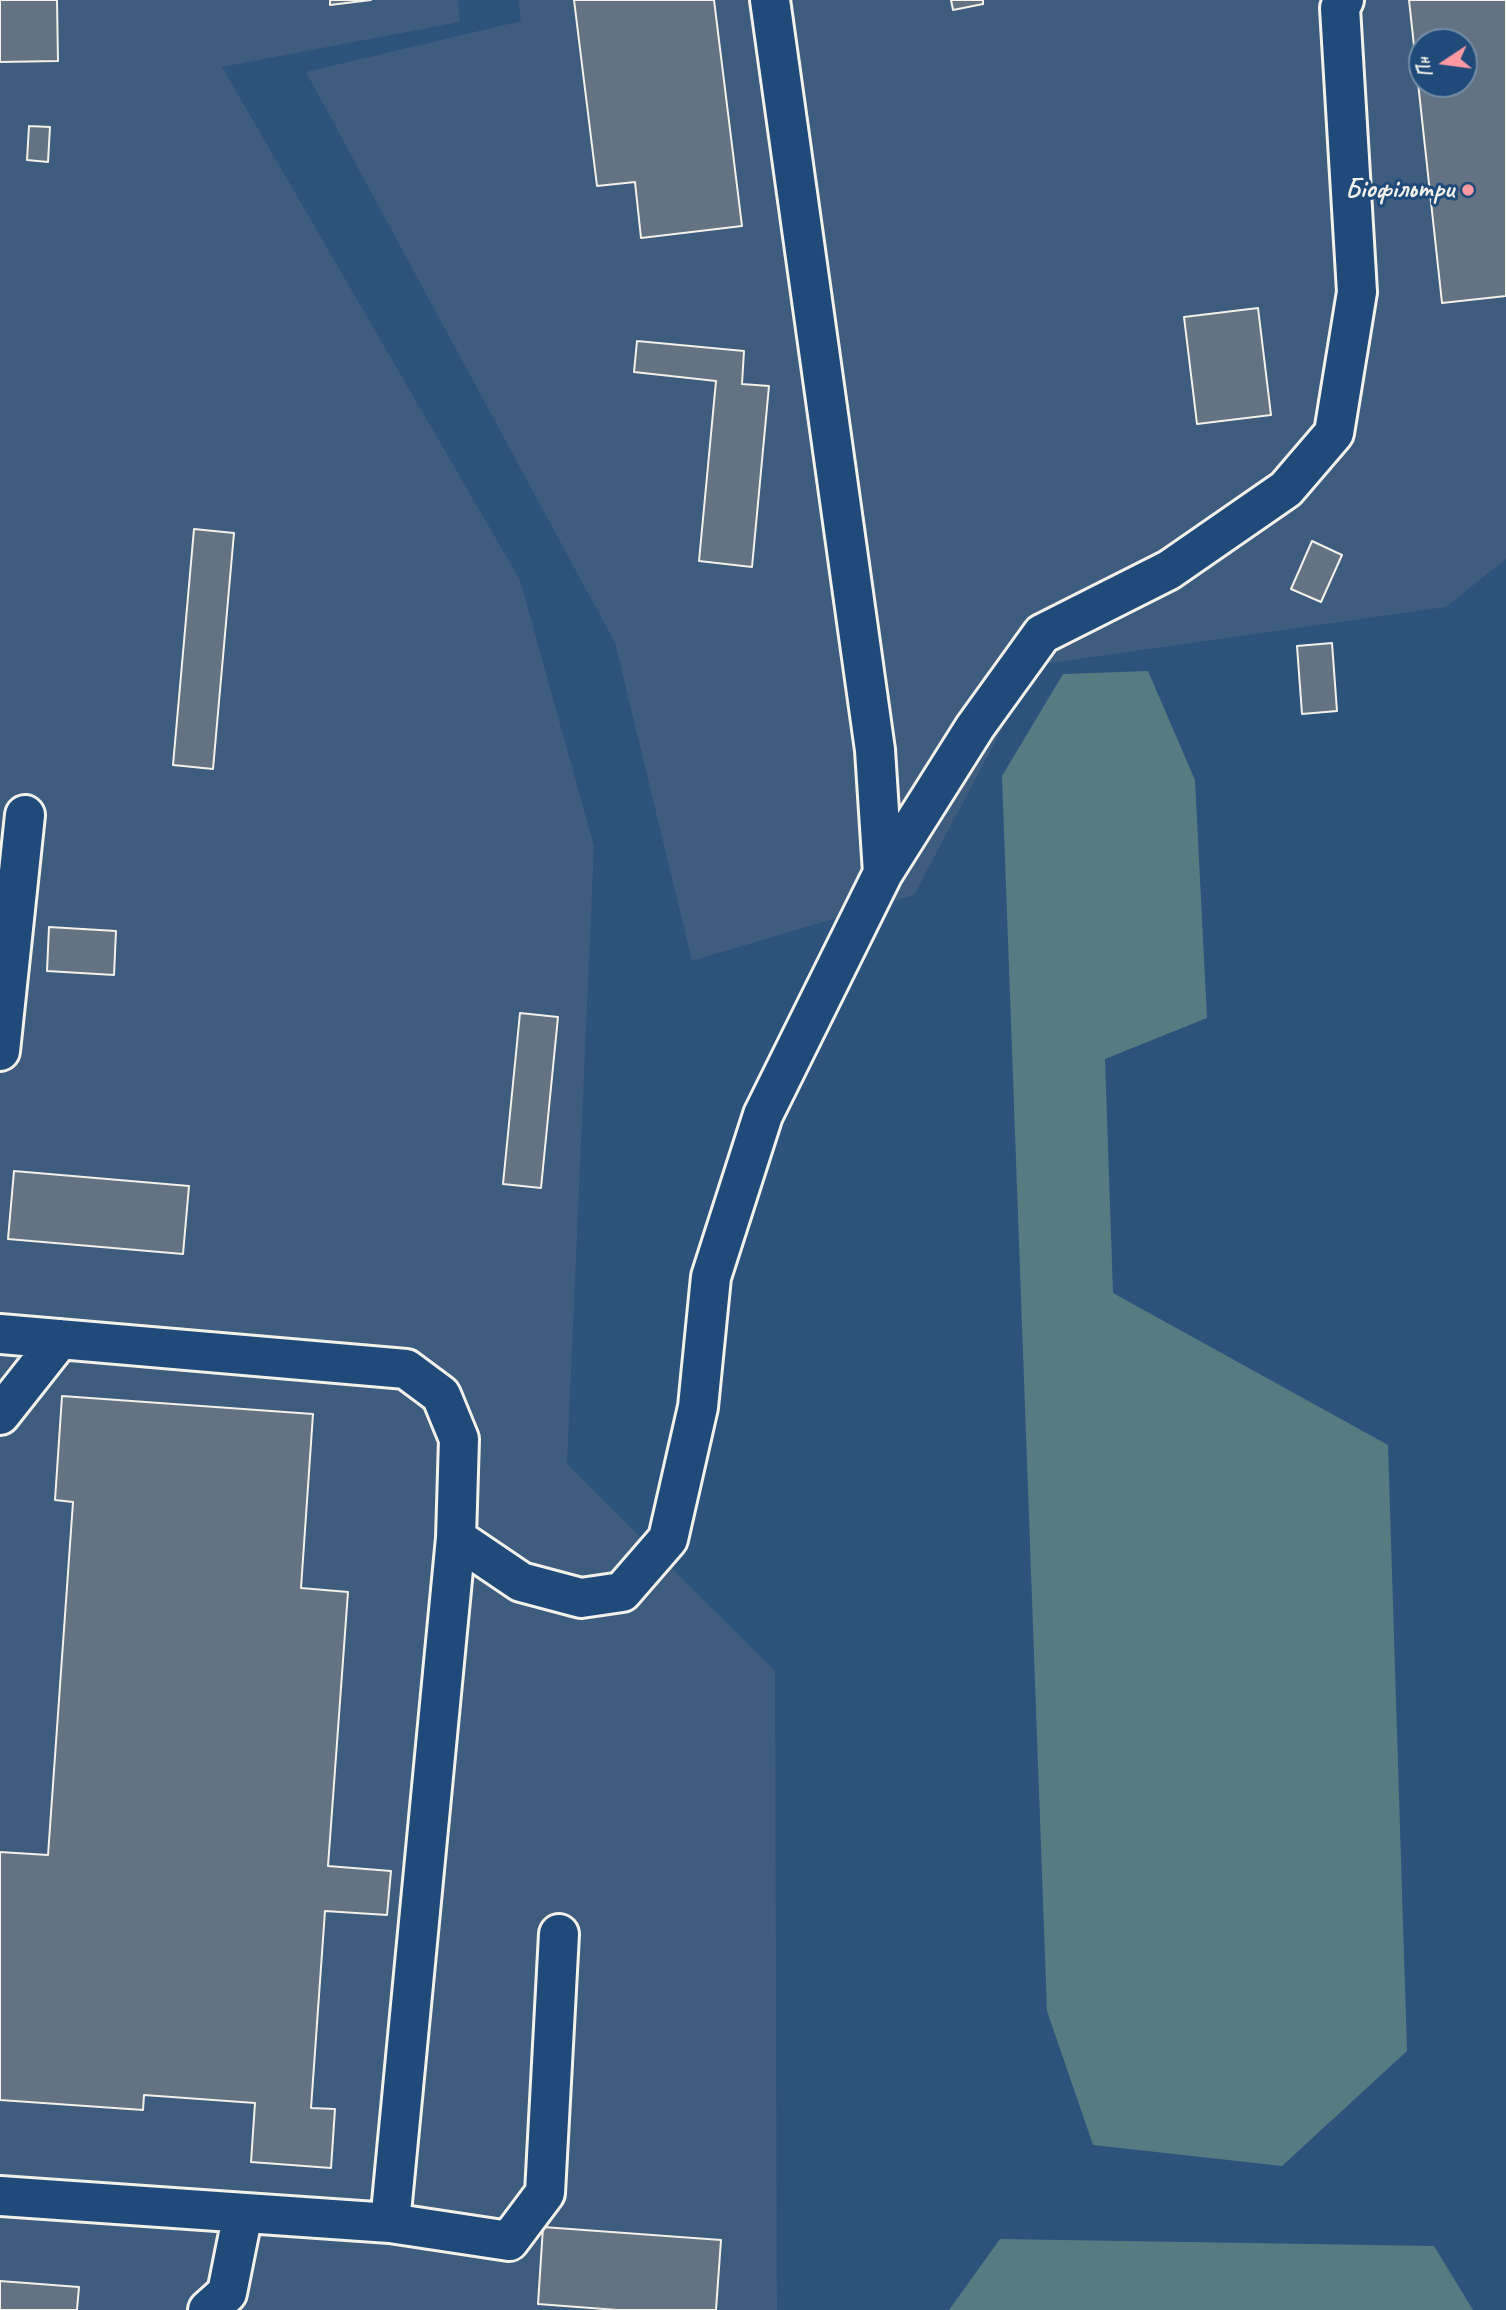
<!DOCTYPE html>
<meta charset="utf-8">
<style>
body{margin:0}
#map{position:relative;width:1506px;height:2310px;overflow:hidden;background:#2d527c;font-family:Caveat,sans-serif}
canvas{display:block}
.north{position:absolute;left:1408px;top:28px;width:70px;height:70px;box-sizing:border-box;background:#1f4a7a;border:2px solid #748da6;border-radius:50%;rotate:257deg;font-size:19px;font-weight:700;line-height:28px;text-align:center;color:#f4f1e8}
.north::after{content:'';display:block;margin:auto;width:24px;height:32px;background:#ff9aa2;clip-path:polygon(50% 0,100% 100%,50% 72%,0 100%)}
</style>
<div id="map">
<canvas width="1506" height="2310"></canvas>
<div class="north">Пн</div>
</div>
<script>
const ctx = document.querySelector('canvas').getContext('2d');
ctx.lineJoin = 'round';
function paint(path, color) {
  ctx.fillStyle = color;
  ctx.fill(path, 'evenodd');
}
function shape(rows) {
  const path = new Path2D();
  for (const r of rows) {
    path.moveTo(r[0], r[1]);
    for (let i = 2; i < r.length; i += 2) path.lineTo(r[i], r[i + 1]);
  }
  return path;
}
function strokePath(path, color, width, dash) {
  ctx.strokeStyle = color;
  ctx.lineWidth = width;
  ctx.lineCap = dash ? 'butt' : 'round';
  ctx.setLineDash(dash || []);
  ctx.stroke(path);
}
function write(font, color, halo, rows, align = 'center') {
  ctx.font = font + ' Caveat,sans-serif';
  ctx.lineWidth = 6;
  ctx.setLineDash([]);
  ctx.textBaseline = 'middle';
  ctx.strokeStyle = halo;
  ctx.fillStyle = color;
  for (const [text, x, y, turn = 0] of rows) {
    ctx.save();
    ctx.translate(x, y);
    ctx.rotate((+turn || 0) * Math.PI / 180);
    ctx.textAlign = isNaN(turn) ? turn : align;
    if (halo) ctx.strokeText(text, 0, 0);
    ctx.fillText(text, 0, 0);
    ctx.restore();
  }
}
paint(shape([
 [0,0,458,0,460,22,222,67,520,580,594,846,567,1464,775,1671,777,2310,0,2310],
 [518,0,1506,0,1506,559,1446,607,1036,665,914,895,692,961,615,643,306,72,521,21],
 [1422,42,1464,42,1464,84,1422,84]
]), '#3e5c7e');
paint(shape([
 [1148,671,1195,780,1207,1018,1105,1059,1113,1293,1388,1445,1407,2051,1282,2166,1093,2145,1047,2011,1002,776,1063,674],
 [1000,2239,1434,2246,1473,2310,949,2310]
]), '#567c82');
const building = shape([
 [0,0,57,0,58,61,0,62,0,0],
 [330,0,371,0,330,5,330,0],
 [574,0,714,0,742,226,641,238,635,182,597,186,574,0],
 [951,0,983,0,983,4,953,10,951,0],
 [1409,0,1506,0,1506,296,1442,303,1409,0],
 [1422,42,1464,42,1464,84,1422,84,1422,42],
 [29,126,50,127,48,162,27,160,29,126],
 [1258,308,1271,415,1197,424,1184,317,1258,308],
 [637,341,744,351,742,384,769,386,752,567,699,561,716,381,634,372,637,341],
 [194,529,234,533,213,769,173,765,194,529],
 [1312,541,1342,555,1321,602,1291,589,1312,541],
 [1332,643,1337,711,1302,714,1297,646,1332,643],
 [49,927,116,931,114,975,47,971,49,927],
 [520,1013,558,1017,541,1188,503,1184,520,1013],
 [14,1171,189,1186,183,1254,8,1239,14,1171],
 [62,1396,313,1414,301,1588,348,1592,328,1866,391,1871,387,1915,325,1911,311,2108,335,2109,331,2168,251,2162,255,2103,144,2095,143,2110,0,2100,0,1852,48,1855,73,1502,55,1500,62,1396],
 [543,2227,721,2240,716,2310,617,2310,538,2304,543,2227],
 [0,2281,79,2287,77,2310,0,2310,0,2281]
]);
paint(building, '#647384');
strokePath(building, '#f4f1e8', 2);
const minor = shape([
 [883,873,975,727,1042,634,1169,570,1286,489,1334,433,1357,292,1340,8,1344,0],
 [0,1051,25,815],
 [0,1334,406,1369,441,1395,459,1439,456,1538,390,2223],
 [0,1415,60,1339],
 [456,1538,521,1582,581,1598,622,1592,668,1539,698,1407,711,1277,763,1115,883,873,875,750,770,0],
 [0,2196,390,2223,509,2241,545,2193,559,1934],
 [208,2310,227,2293,243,2213]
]);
strokePath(minor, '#f4f1e8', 44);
strokePath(minor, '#1f4a7a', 38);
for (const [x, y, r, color] of [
 [1468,190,7,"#ff9aa2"]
]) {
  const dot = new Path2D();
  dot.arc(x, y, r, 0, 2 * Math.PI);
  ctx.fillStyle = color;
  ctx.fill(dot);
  strokePath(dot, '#1f4a7a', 2.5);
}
write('bold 28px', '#f4f1e8', '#1f4a7a', [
 ["Біофільтри",1454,190]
], 'right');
</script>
